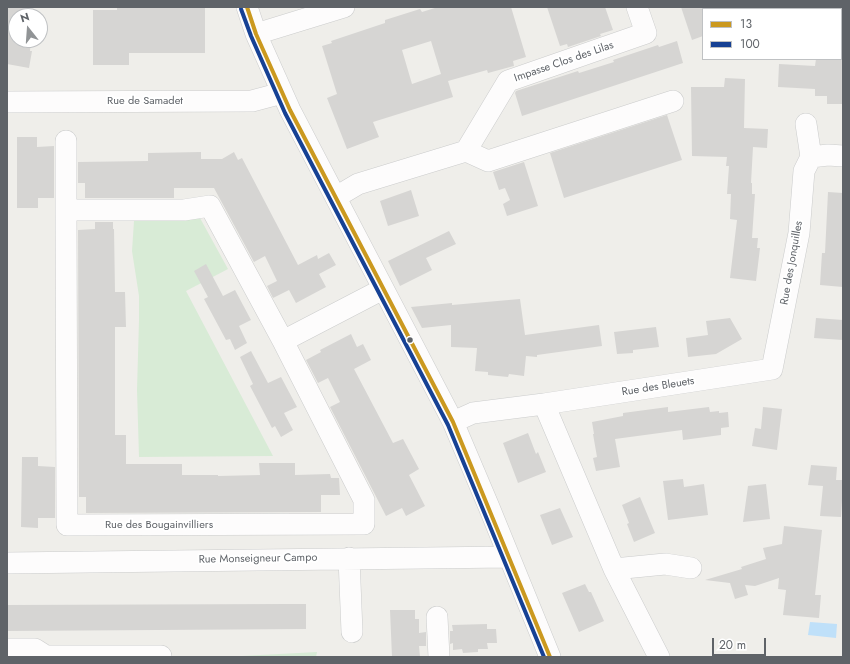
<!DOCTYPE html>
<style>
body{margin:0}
#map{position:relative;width:850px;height:664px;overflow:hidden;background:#efeeea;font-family:Jost,sans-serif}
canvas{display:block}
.frame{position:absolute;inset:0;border:8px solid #5f6368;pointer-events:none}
.legend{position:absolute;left:702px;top:8px;width:140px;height:52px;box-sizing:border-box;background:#fff;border:1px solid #bfc1c3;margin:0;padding:5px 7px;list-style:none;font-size:12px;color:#5f6368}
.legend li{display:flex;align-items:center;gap:8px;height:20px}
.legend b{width:20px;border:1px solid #bfc1c3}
.north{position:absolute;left:8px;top:8px;width:40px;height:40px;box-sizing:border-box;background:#fff;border:1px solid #bfc1c3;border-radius:50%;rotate:343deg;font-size:11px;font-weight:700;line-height:16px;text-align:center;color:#5f6368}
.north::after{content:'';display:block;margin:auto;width:14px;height:18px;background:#919496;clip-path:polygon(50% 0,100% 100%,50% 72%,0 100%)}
.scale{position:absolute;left:712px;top:638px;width:54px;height:18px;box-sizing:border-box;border:2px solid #5f6368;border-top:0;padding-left:5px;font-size:12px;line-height:14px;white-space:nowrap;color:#5f6368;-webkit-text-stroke:3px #fff;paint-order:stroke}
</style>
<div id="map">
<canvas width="850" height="664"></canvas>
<div class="frame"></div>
<ul class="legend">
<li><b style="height:5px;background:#cb991f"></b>13</li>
<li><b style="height:5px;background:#164194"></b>100</li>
</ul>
<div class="north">N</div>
<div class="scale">20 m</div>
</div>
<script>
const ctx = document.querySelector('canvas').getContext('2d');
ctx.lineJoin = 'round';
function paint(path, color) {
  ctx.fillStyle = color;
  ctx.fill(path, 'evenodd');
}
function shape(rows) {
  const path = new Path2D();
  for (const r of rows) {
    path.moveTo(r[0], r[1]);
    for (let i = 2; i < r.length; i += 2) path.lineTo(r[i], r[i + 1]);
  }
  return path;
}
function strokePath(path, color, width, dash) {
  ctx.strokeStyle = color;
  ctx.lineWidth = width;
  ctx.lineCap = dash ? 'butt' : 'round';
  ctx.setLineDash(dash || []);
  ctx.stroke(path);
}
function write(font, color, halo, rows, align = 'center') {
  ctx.font = font + ' Jost,sans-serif';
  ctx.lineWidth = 4;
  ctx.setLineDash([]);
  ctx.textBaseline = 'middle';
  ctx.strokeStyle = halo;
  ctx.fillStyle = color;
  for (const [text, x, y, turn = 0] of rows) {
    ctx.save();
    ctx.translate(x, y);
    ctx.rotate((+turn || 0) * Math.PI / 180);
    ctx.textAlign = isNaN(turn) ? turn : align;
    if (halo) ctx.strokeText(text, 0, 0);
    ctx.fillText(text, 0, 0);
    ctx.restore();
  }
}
paint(shape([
 [200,218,228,269,186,291,273,456,139,457,137,390,139,320,139,296,132,251,134,221],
 [317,652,316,657,223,657]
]), '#d8ebd6');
paint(shape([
 [810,622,837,624,836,638,808,635]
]), '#bfe0f9');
paint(shape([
 [7,7,29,7,29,16,16,16,16,40,31,40,30,51,32,51,29,68,7,64],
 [117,7,205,7,205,53,129,53,129,65,93,65,93,10,117,10],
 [438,7,511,7,526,57,513,61,514,66,510,67,488,73,487,70,448,81,453,97,373,122,379,137,347,149,327,98,337,94,322,46,332,43,331,41,385,23,385,20,420,9,422,12],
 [431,41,441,74,412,84,402,50],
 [547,7,605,7,613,30,600,34,601,36,568,47,567,44,560,46],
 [681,7,703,7,703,36,692,40],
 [677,41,683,63,522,116,515,93,516,91,578,71,579,73,614,62,613,60,658,45,659,47],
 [816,59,843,59,843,104,827,104,827,96,815,96,815,89,778,87,779,64,815,66],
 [725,78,745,79,744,128,768,129,767,148,753,147,751,183,752,183,752,194,755,194,752,238,758,238,757,248,760,248,756,281,730,278,737,220,730,219,731,194,727,194,729,166,726,166,727,157,692,156,691,87,724,87],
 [667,115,682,160,564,198,550,153],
 [17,137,37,137,37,147,54,146,54,198,38,198,38,208,17,208],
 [201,152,201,159,222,159,234,152,238,160,242,158,298,265,317,255,318,259,329,253,336,265,319,274,326,287,296,303,289,290,273,298,267,286,277,281,265,256,254,262,214,188,174,188,174,198,85,198,85,183,78,183,78,162,148,161,148,153],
 [524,162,538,206,507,216,503,204,510,200,505,188,499,190,493,172],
 [411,190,419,216,388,226,380,201],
 [828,192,843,193,843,287,820,285,822,253,825,253],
 [95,222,113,222,113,229,114,229,115,292,125,292,126,327,115,327,115,435,126,435,126,464,182,464,182,475,218,475,218,476,260,475,259,463,295,463,295,475,330,474,331,478,339,478,340,495,321,495,321,512,86,513,86,497,79,497,78,230,95,229],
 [449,231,456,244,426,258,432,270,400,286,388,261],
 [206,264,223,296,235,290,251,320,239,326,247,343,235,350,230,339,226,340,204,299,208,297,194,271],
 [520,299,525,335,599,325,602,346,537,355,537,357,526,356,524,376,509,374,508,377,488,375,488,372,475,371,477,348,451,347,451,325,422,328,411,307,452,303,452,305],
 [730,318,742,339,716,354,688,357,686,338,708,335,706,321],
 [816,318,843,320,843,340,814,338],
 [656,327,659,347,633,350,633,353,617,354,614,332],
 [351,334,357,347,363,344,371,360,354,369,393,443,403,439,419,469,409,475,425,506,406,516,402,508,386,516,330,407,340,402,328,378,318,383,306,360,321,352,320,350],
 [251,351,268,383,281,377,297,407,284,413,293,430,281,437,275,426,272,428,250,386,253,384,240,357],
 [668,407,668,412,709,407,710,412,719,411,719,413,728,412,729,427,721,428,721,435,683,440,682,430,615,439,620,467,596,471,593,458,597,457,593,434,594,434,592,422,623,416,623,413],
 [763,407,782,409,777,450,752,446,755,428,761,429],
 [528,433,536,454,538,452,546,472,518,483,503,443],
 [22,457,38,457,38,466,55,467,55,518,38,518,38,528,21,527],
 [811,465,837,467,836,480,843,480,843,501,842,501,841,517,820,516,823,486,808,485],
 [683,479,684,487,704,484,708,515,668,520,663,481],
 [766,484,770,519,743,522,748,486],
 [640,497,655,533,634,542,627,524,629,523,622,505],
 [560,508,573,537,552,545,540,515],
 [784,526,822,530,815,595,821,595,819,618,783,615,786,590,778,589,779,578,755,586,745,585,748,595,735,599,730,583,705,580,742,569,741,567,766,559,763,548,782,544],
 [585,584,589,592,591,592,604,621,579,632,562,593],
 [286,604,306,604,306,629,7,631,7,605],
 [390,610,415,610,415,619,419,619,419,633,426,632,426,646,419,646,420,657,392,657],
 [487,624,487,629,496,629,497,643,487,643,488,649,478,649,478,652,463,653,462,649,453,650,453,643,450,644,450,631,453,631,452,625]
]), '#d6d5d3');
const minor = shape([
 [247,7,256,34,290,110,453,422,489,507,550,657],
 [256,34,344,7],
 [7,102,252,101,282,93],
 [806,124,811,157],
 [66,141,66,210],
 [466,151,488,161,673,101],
 [336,197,358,184,466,151,508,81,646,33,637,7],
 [283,341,364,500,364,524,67,525,66,210,184,210,210,206,283,341,383,289],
 [453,422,473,413,544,404],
 [349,558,352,632],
 [7,563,509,557],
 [614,569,665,564,691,568],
 [437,617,439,657],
 [7,649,35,649,46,656,161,656],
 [659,657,614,569,544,404,772,369,799,233,804,171,811,157,828,155,843,156]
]);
strokePath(minor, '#cbcccc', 22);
strokePath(minor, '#fdfcfc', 21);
strokePath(shape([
 [247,7,256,34,290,110,453,422,550,657]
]), '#cb991f', 4);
strokePath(shape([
 [241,9,251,36,285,113,448,425,544,657]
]), '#164194', 4);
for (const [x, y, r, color] of [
 [410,340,3.5,"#5f6368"]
]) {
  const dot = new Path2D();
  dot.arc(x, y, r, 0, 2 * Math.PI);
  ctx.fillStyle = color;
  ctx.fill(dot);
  strokePath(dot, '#fff', 1.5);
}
write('11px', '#5f6368', '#fff', [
 ["Impasse Clos des Lilas",564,62,-19],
 ["Rue de Samadet",145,101],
 ["Rue des Jonquilles",792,263,-80],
 ["Rue des Bleuets",658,387,-9],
 ["Rue des Bougainvilliers",159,525],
 ["Rue Monseigneur Campo",258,559,-1]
]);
</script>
